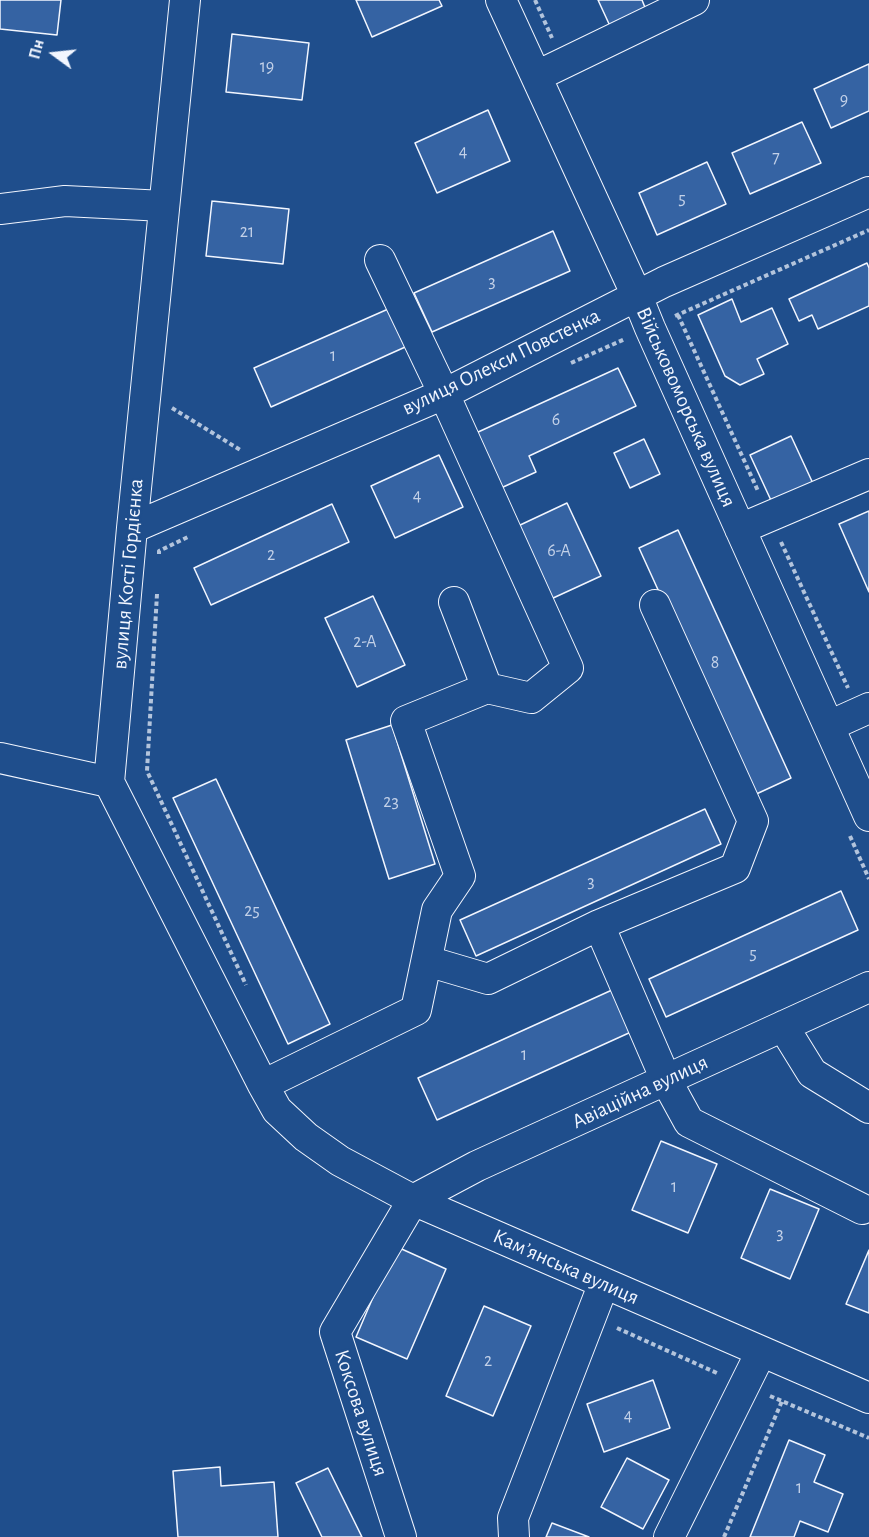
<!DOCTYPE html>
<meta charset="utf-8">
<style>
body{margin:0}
#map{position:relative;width:869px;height:1537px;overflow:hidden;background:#1f4e8c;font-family:"Alegreya Sans",sans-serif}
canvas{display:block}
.north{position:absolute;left:24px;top:24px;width:60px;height:60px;-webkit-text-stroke:4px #1f4e8c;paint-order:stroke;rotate:285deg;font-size:16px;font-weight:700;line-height:24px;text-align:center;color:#f2f6ff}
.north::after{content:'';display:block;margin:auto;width:21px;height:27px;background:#f2f6ff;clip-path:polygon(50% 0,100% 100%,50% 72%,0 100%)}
</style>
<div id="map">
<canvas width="869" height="1537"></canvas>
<div class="north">Пн</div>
</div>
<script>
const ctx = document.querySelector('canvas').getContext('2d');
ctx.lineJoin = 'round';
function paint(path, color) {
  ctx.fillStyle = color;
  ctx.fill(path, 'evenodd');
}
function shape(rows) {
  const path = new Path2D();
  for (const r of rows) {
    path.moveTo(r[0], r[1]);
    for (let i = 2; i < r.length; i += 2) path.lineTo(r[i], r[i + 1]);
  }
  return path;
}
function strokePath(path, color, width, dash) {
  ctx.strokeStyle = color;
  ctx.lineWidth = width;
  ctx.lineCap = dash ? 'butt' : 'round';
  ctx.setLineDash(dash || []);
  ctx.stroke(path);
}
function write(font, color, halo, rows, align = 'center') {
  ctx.font = font + ' "Alegreya Sans",sans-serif';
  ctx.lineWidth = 4.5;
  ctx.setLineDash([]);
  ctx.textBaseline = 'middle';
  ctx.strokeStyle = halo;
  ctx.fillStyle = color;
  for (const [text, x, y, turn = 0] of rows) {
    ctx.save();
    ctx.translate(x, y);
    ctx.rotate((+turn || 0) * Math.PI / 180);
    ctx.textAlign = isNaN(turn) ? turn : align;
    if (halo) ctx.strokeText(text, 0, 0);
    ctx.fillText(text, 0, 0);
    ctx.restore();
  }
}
const building = shape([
 [0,0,61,0,57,35,0,29,0,0],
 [356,0,439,0,442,6,372,37,356,0],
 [598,0,642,0,646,10,610,26,598,0],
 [232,34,309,43,302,100,226,92,232,34],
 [869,64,869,111,831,128,814,89,869,64],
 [488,110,510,161,437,193,415,143,488,110],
 [802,122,821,163,750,194,732,153,802,122],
 [707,162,726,204,657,235,639,193,707,162],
 [212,201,289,209,283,264,206,256,212,201],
 [553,231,570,271,432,332,414,293,553,231],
 [867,263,869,268,869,306,818,329,812,315,799,321,789,299,867,263],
 [732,299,741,322,772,308,788,344,757,359,764,374,740,385,725,376,698,315,732,299],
 [395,306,412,344,271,407,254,368,395,306],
 [618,368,636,406,529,456,536,472,501,488,476,433,618,368],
 [791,436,816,490,775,509,750,455,791,436],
 [644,439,660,474,630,488,614,453,644,439],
 [439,455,463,507,395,538,371,486,439,455],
 [567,503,601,576,551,599,518,526,567,503],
 [332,504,349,542,211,605,194,568,332,504],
 [869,511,869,592,839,524,869,511],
 [678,530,791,778,752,796,639,548,678,530],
 [373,596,405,665,357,687,325,618,373,596],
 [392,725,435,864,389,879,346,740,392,725],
 [216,779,330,1024,288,1044,173,798,216,779],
 [705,809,721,844,476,956,460,920,705,809],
 [841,891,858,930,666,1017,649,979,841,891],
 [612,990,631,1032,437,1120,418,1078,612,990],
 [661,1141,717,1164,688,1233,632,1210,661,1141],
 [770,1189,819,1209,790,1279,741,1258,770,1189],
 [395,1246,446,1269,407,1359,356,1337,395,1246],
 [869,1250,869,1313,846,1304,869,1250],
 [484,1306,531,1326,493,1416,446,1396,484,1306],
 [653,1380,670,1428,604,1452,587,1404,653,1380],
 [789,1440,825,1455,814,1482,843,1494,828,1532,800,1521,794,1537,750,1537,789,1440],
 [627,1458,669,1480,643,1529,601,1507,627,1458],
 [220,1467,221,1486,274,1482,278,1537,178,1537,173,1471,220,1467],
 [328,1468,362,1537,322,1537,296,1483,328,1468],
 [552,1523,589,1537,546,1537,552,1523]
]);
paint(building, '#3563a3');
strokePath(building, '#f2f6ff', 1.5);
const minor = shape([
 [185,0,132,528,109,782,263,1085,277,1110,306,1137,340,1161,413,1200,869,1398],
 [501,0,637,296,650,328,869,816],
 [537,76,694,0],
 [0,209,65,201,164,206],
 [132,528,444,394,664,282,869,192],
 [740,529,869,474],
 [454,602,487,688],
 [829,726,869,708],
 [0,758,109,782],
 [599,925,666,1080,689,1122,862,1209],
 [427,961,488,979,599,925,735,868,753,821,655,605],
 [783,1026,812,1073,869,1108],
 [263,1085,416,1010,437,910,460,876,406,721,487,688,531,698,568,668,444,394,380,260],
 [401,1537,335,1332,413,1200,477,1166,869,987],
 [514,1537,513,1518,604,1283],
 [669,1537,761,1352]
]);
strokePath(minor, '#f2f6ff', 32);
strokePath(shape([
 [535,0,552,38],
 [678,315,758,491],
 [675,316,869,230],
 [571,363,625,339],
 [172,408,242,451],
 [781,542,848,688],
 [159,554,159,551,190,536],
 [157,594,147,771,246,985],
 [850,836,869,879],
 [617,1328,719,1374],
 [770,1396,869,1438],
 [724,1537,782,1401]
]), '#b3c4dc', 4, [4.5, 3]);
strokePath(minor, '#1f4e8c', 30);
write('18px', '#c3d1e8', null, [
 ["19",267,67],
 ["9",844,100],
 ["4",463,152],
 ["7",776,158],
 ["5",682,199],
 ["21",247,232],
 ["3",492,282],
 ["1",333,356],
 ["6",556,420],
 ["4",417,496],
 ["6-А",559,551],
 ["2",271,555],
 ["2-А",365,642],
 ["8",715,663],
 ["23",391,802],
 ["3",591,882],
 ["25",252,911],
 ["5",753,954],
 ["1",524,1055],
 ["1",674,1187],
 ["3",780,1234],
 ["2",488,1361],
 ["4",628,1416],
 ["1",799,1488]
]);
write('21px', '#f2f6ff', '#1f4e8c', [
 ["вулиця Олекси Повстенка",501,362,-26],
 ["Військовоморська вулиця",686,407,66],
 ["вулиця Кості Гордієнка",128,574,-85],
 ["Авіаційна вулиця",640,1092,-25],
 ["Камʼянська вулиця",566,1267,24],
 ["Коксова вулиця",361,1413,72]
]);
</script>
